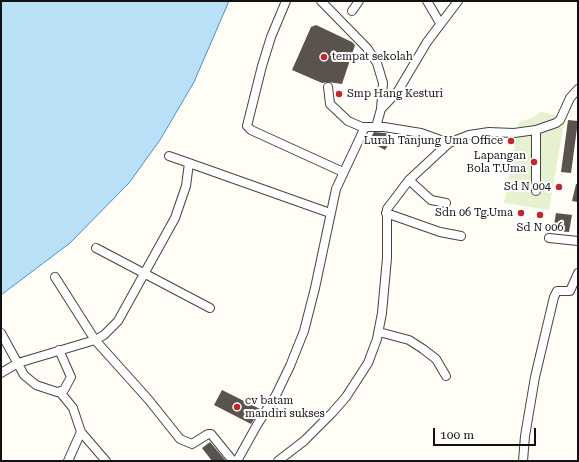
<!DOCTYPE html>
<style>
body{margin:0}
#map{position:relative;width:579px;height:462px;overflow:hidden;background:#fffdf5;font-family:"Roboto Serif",serif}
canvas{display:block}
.frame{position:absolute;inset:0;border:2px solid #111;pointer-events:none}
.scale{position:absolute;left:433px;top:428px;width:103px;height:18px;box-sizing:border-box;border:2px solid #111;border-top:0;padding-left:5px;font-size:12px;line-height:14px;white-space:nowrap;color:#111;-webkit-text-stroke:3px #fff;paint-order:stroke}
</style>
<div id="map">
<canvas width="579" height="462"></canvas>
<div class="frame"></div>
<div class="scale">100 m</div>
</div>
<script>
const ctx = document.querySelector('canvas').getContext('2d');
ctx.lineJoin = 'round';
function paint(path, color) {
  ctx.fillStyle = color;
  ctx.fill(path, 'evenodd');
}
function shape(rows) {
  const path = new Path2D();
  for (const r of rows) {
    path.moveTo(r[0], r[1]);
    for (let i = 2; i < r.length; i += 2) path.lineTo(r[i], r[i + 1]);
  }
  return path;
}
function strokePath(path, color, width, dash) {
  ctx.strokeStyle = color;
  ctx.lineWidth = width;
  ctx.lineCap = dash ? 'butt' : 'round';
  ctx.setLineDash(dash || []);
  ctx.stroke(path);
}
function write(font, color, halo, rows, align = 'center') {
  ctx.font = font + ' "Roboto Serif",serif';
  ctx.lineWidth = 4;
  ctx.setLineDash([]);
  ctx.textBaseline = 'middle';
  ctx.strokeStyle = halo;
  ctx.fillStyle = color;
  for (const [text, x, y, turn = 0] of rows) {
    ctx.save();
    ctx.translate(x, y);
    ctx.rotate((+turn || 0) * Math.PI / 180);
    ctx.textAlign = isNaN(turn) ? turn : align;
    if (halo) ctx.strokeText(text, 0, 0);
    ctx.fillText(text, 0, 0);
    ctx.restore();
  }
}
paint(shape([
 [541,112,565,117,549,210,504,203,519,122,532,118]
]), '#e6f2cf');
const water = shape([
 [1,1,229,1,194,82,160,140,129,183,70,243,1,295,1,1]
]);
paint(water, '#b9e0f7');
strokePath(water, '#3f96cf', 1);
paint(shape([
 [316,25,352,42,355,45,342,84,328,82,322,83,292,70,311,27],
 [568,120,578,121,571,173,561,172],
 [374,132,385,133,393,137,385,150,369,141],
 [576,184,578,184,578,202,572,201],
 [556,213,572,215,569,232,553,231],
 [222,390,260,409,251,424,214,405],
 [210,442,226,461,212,461,202,448]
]), '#5a524d');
const minor = shape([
 [286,1,271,37,262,66,247,126,251,130,343,172],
 [321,1,367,48,377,63,383,83,381,109],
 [427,1,440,23],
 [352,11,359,1],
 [328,87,330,104,348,121,362,127,384,127,421,133,449,143,469,135,489,132,514,133,536,130,556,123,560,120,570,98,578,89],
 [376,127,381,109,398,91,427,42,458,1],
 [189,163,330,213],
 [409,180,431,200,446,203],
 [536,191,536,130],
 [386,213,440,232,461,236],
 [549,238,578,241],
 [96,248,210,308],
 [55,277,95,340,148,399,180,439,192,444,208,434,211,434,233,461],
 [379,332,409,340,423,349,436,359,446,376],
 [1,333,24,375,36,385,57,392,64,390,71,377,59,350],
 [1,373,18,363,95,340,104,335,118,321,175,218,186,186,189,163,169,156],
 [60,392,73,408,81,432,106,461],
 [68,461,81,432],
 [237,461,257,425,276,395,290,366,304,331,315,288,336,189,365,127],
 [278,461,304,441,332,413,346,397,368,363,377,339,382,313,387,258,387,209,409,180,449,143],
 [523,461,525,436,535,377,554,297,557,291,570,291,578,273]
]);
strokePath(minor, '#444', 10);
strokePath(minor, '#fff', 8);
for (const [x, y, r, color] of [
 [324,57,4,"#c4262e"],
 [339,94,4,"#c4262e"],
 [511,141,4,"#c4262e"],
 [534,162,4,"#c4262e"],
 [559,187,4,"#c4262e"],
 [521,213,4,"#c4262e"],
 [540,215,4,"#c4262e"],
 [237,407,4,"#c4262e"]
]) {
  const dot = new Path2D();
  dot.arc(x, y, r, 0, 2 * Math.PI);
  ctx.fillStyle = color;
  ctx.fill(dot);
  strokePath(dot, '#fff', 1.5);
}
write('11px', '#111', '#fff', [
 ["tempat sekolah",332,57,"left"],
 ["Smp Hang Kesturi",347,94,"left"],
 ["Lurah Tanjung Uma Office",503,141],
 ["Lapangan",526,156],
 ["Bola T.Uma",526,169],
 ["Sd N 004",551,187],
 ["Sdn 06 Tg.Uma",513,213],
 ["Sd N 006",540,228,"center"],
 ["cv batam",245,401,"left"],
 ["mandiri sukses",245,414,"left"]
], 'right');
</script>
